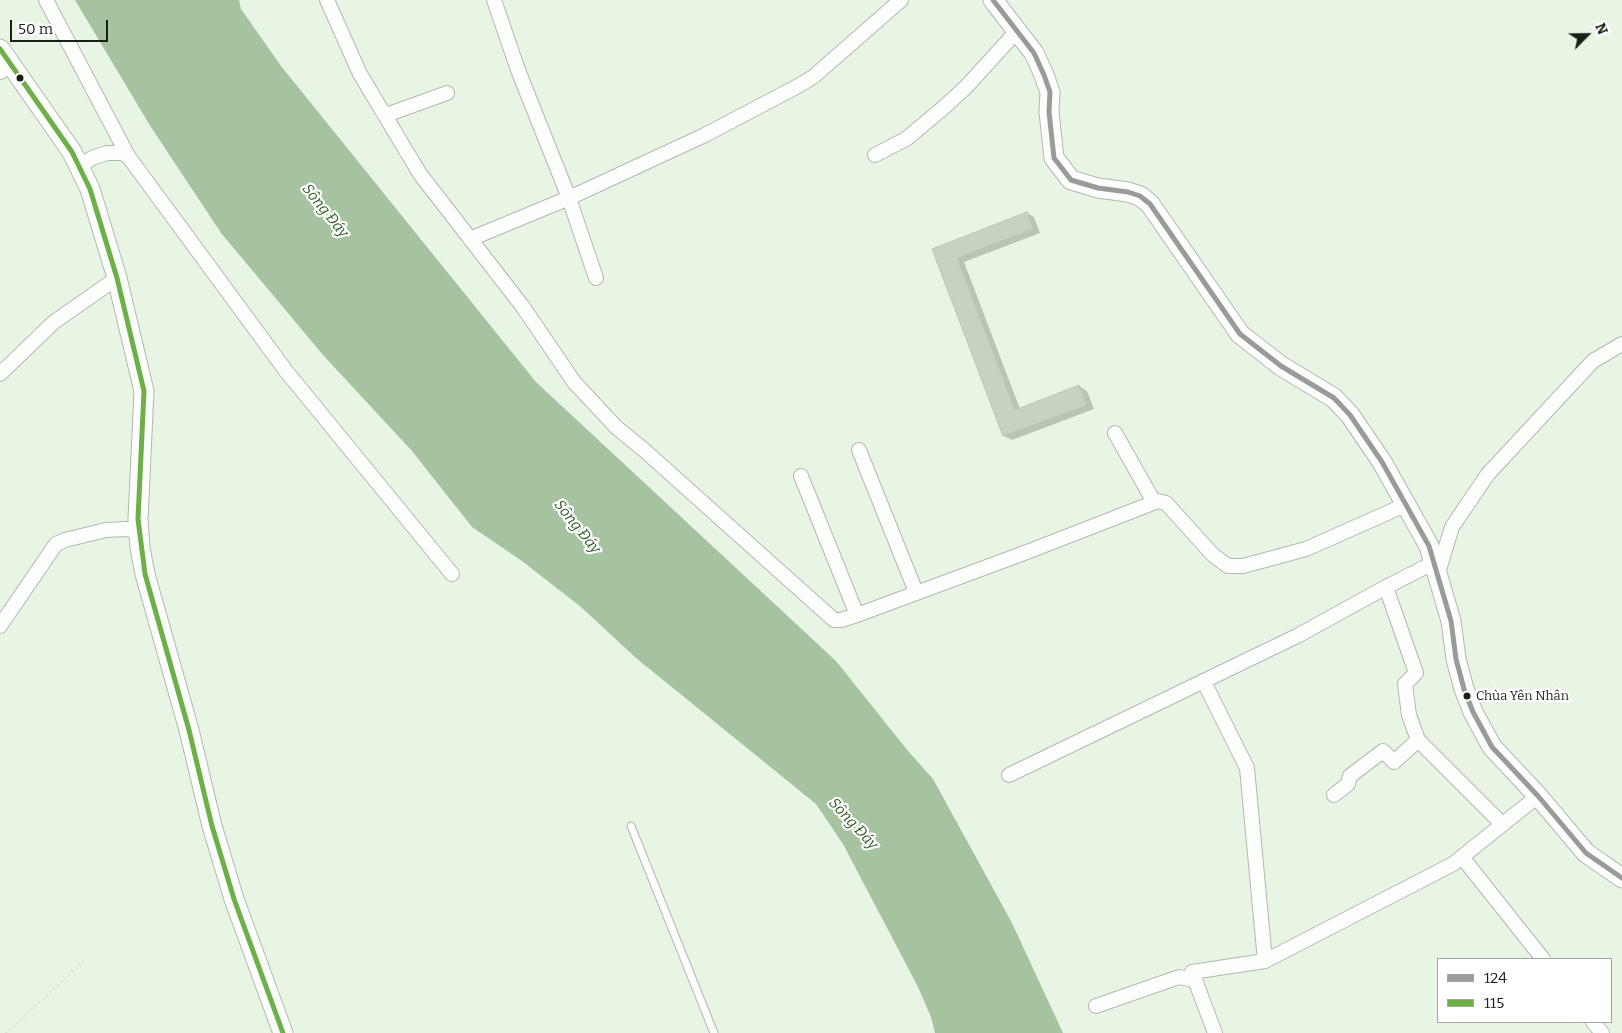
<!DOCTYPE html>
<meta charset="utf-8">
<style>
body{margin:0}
#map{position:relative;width:1622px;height:1033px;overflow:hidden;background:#e8f5e5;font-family:Bitter,serif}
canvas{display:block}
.legend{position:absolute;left:1437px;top:958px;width:175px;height:65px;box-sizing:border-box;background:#fff;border:1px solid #a3a6a2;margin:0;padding:6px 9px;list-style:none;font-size:15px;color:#192117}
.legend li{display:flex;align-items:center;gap:10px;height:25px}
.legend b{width:25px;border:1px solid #a3a6a2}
.north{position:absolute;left:1562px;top:10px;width:50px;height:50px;-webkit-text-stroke:4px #fff;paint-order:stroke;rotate:67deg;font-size:14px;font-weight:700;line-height:20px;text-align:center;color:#192117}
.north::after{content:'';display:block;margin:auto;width:18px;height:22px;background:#192117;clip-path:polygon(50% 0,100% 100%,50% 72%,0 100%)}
.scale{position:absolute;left:10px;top:20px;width:98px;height:22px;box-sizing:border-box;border:2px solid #192117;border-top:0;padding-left:6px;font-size:15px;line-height:18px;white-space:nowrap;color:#192117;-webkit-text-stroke:4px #fff;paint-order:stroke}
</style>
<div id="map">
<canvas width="1622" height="1033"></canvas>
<ul class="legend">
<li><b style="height:6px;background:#989b97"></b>124</li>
<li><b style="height:6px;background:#6db048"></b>115</li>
</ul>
<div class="north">N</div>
<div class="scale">50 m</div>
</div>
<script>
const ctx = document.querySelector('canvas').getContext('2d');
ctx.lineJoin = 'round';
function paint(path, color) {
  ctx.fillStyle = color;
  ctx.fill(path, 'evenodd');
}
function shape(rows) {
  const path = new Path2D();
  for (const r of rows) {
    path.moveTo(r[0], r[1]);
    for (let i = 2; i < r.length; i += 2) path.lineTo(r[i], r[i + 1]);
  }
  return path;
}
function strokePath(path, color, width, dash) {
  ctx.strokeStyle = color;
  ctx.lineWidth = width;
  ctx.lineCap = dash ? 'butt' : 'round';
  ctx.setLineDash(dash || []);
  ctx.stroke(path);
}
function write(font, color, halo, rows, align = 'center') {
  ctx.font = font + ' Bitter,serif';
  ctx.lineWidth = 4.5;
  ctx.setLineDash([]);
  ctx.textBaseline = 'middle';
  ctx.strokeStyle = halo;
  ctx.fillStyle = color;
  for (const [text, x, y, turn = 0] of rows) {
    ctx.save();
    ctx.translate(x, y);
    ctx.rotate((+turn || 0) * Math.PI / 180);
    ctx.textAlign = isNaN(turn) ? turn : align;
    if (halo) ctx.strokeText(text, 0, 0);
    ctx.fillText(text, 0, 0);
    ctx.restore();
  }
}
paint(shape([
 [75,0,239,0,241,9,281,66,536,382,836,661,908,751,933,779,1012,923,1063,1033,935,1033,931,1017,918,987,843,844,816,804,636,658,581,607,522,561,472,527,412,451,323,355,221,233,149,124]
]), '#a6c3a0');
paint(shape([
 [1027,213,1034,217,1040,233,964,262,1020,409,1079,386,1087,391,1094,409,1012,440,1004,436,934,250]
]), '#0003');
const building = shape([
 [1027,212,1033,229,957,258,1015,410,1079,385,1087,405,1003,436,932,249,1027,212]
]);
paint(building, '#c6d3c3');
strokePath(building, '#bbc6b9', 1);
const lane = shape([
 [631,826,714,1033]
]);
const street = shape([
 [46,0,128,156],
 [327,0,360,74,420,174,523,307,574,382,616,427,644,450,834,620,841,620,857,615,1027,552,1158,501,1166,503,1213,555,1228,566,1243,566,1306,549,1405,505],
 [494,0,518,70,569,198,596,278],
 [0,72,11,65],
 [386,115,447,93],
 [875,155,906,139,942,109,966,87,1018,30],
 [79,167,92,158,107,153,122,153,128,156,286,371,452,574],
 [470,239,569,198,705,135,798,86,813,77,901,0],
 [0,374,54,322,117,278],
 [1115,433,1154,502],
 [859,450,916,592],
 [801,476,857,615],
 [1435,562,1388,586,1387,590,1416,673,1405,684,1409,715,1418,740,1502,824],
 [1438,573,1452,527,1488,474,1593,361,1622,344],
 [0,626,56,544,65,540,106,530,126,529,139,531],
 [1204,682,1247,768,1265,961],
 [1009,775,1297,636,1388,586],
 [1334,795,1348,784,1350,776,1383,751,1394,762,1418,740],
 [1462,857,1543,959],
 [1096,1006,1179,977,1195,980],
 [1593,1022,1602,1033],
 [1215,1033,1192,972,1265,961,1453,864,1538,796]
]);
const secondary = shape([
 [993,0,1034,53,1044,75,1050,92,1049,112,1054,158,1071,180,1098,188,1128,192,1140,196,1150,204,1240,334,1281,366,1334,398,1350,415,1382,462,1429,546,1451,621,1456,659,1464,689,1473,712,1492,747,1538,796,1586,853,1622,878],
 [0,49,72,152,90,189,117,278,144,391,138,519,140,548,145,574,189,730,212,826,234,899,283,1033]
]);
strokePath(lane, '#afbaad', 9);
strokePath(street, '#afbaad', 16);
strokePath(secondary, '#afbaad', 21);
strokePath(shape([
 [6,1033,86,959]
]), '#d2d6d1', 2.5, [1, 4]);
strokePath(lane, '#fcfefb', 7);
strokePath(street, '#fcfefb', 14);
strokePath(secondary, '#fcfefb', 19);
strokePath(shape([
 [993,0,1034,53,1044,75,1050,92,1049,112,1054,158,1071,180,1098,188,1128,192,1140,196,1150,204,1240,334,1281,366,1334,398,1350,415,1382,462,1429,546,1451,621,1456,659,1464,689,1473,712,1492,747,1538,796,1586,853,1622,878]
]), '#989b97', 5);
strokePath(shape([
 [0,49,72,152,90,189,117,278,144,391,138,519,145,574,189,730,212,826,234,899,283,1033]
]), '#6db048', 5);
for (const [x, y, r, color] of [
 [20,78,4.5,"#192117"],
 [1467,696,4.5,"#192117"]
]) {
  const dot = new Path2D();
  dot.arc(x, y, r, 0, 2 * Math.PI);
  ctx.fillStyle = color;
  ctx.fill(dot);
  strokePath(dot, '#fff', 2);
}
write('13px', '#192117', '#fff', [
 ["Chùa Yên Nhân",1476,696]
], 'left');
write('italic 15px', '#2b591f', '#fff', [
 ["Sông Đáy",325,211,51],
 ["Sông Đáy",577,527,51],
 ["Sông Đáy",853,824,47]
]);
</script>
